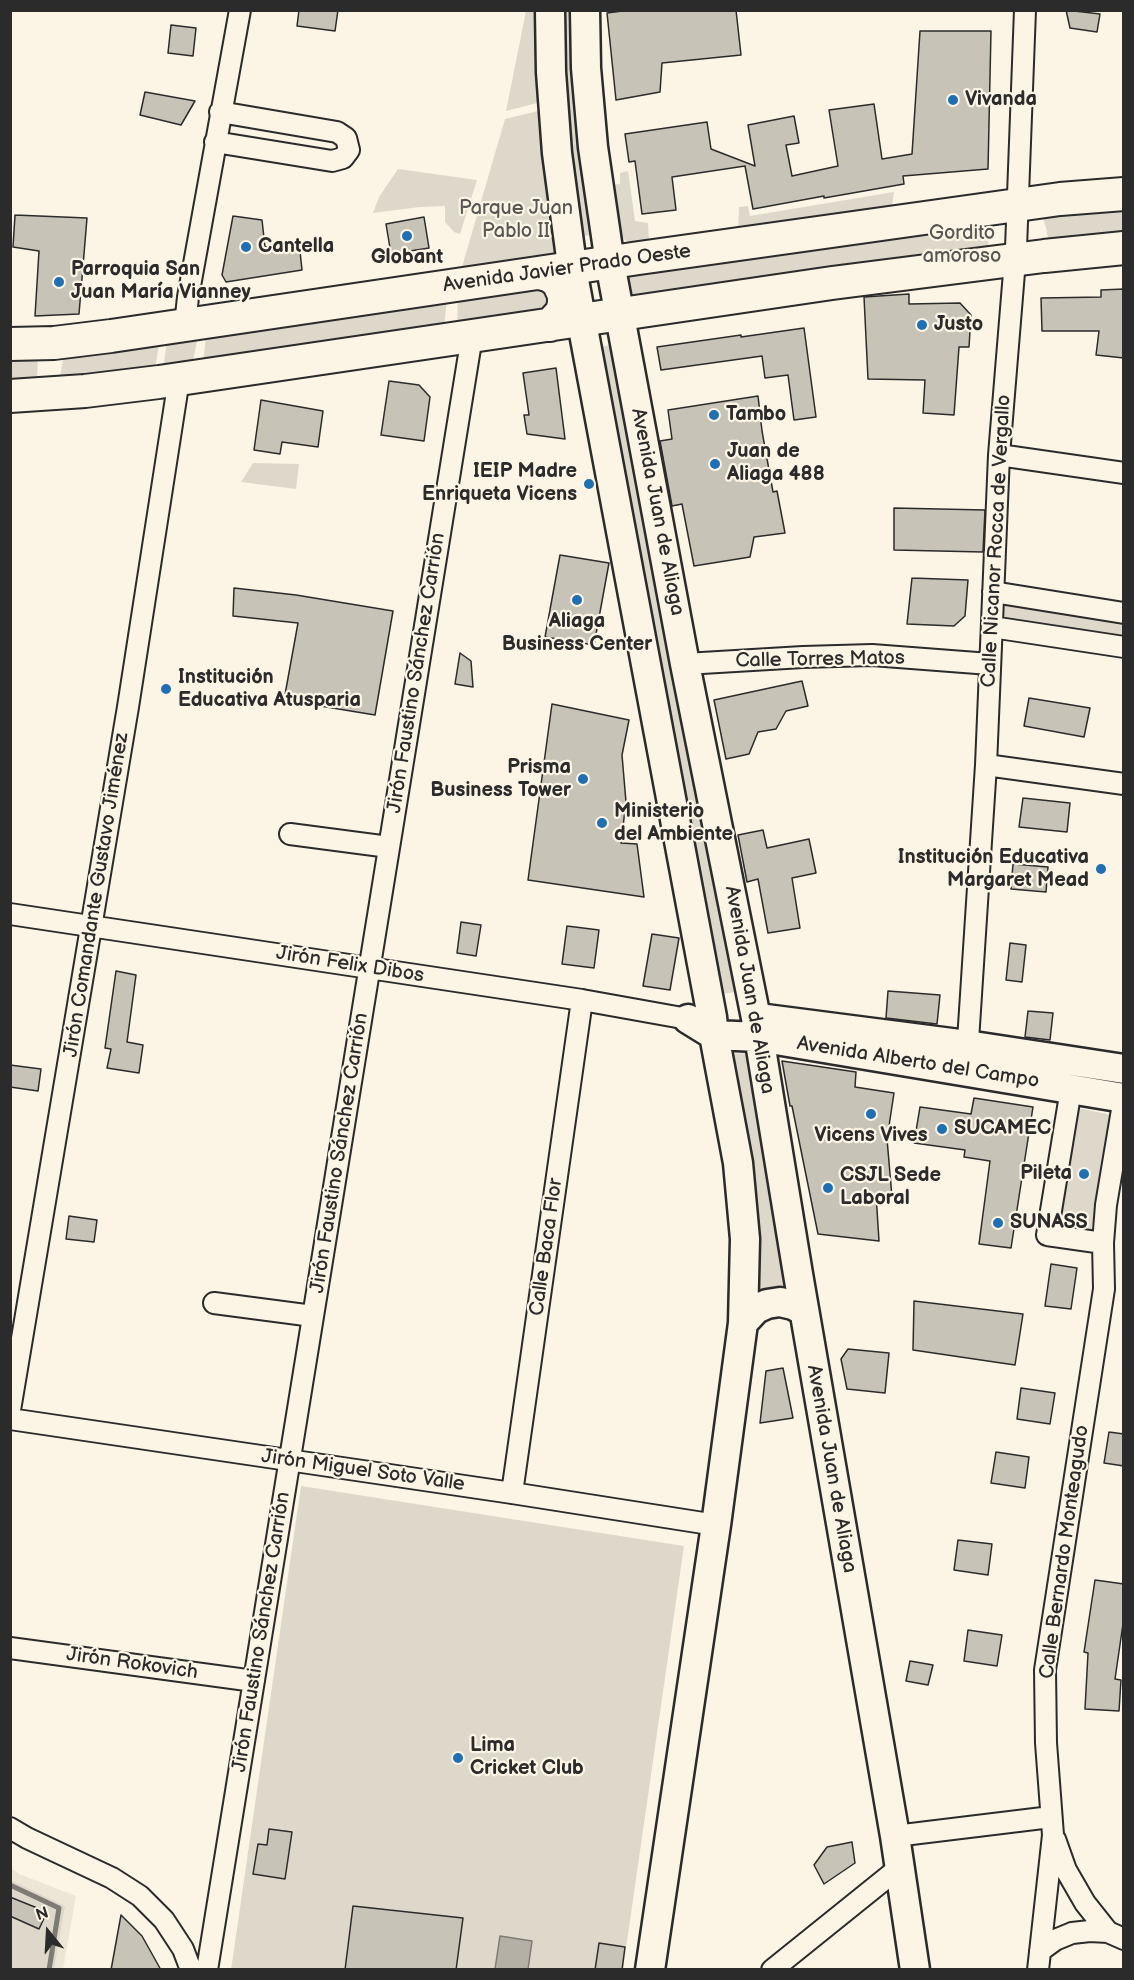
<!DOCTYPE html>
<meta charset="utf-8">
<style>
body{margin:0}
#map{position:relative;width:1134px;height:1980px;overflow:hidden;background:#fcf5e5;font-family:"Balsamiq Sans",sans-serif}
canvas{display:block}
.frame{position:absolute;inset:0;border:12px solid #2b2b2b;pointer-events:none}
.north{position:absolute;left:18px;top:1902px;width:60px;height:60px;-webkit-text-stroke:4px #fcf5e5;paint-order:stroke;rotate:342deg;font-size:16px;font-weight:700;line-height:24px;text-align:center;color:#2b2b2b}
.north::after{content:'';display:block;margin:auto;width:21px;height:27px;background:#2b2b2b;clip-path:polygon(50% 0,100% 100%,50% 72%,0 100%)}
</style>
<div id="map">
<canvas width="1134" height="1980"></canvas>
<div class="frame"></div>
<div class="north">N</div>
</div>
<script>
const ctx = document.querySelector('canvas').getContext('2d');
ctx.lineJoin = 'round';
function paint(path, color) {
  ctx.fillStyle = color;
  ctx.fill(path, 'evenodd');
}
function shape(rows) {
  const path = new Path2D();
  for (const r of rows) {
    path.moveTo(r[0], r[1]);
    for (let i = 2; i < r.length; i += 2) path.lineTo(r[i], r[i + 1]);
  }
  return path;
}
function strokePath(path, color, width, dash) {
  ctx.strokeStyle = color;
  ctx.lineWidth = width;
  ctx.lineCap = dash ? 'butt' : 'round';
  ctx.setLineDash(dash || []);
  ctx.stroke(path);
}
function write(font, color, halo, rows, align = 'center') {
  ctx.font = font + ' "Balsamiq Sans",sans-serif';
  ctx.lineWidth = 4.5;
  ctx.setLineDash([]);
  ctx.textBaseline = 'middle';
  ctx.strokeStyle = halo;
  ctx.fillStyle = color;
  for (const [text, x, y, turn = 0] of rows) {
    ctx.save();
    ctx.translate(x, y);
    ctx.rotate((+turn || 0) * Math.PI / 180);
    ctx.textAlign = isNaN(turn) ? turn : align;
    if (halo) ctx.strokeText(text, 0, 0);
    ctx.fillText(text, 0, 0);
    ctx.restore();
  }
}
paint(shape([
 [10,1867,19,1874,76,1896,63,1969,11,1969]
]), '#ece6d7');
paint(shape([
 [526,11,542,11,541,102,506,111],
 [559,11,577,11,597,234,578,237],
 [538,111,560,253,462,267,505,119],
 [398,169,477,180,460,234,454,232,445,222,445,206,420,207,373,213,379,197],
 [628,171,635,221,648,223,649,243,634,245,615,234,611,185,620,184,620,173],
 [894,192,891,211,738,232,739,207,748,206,750,216],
 [1123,205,1123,238,1049,244,1046,227,1041,213],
 [973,222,982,227,988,238,989,253,620,314,612,274],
 [545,284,548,292,547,314,457,326,458,298],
 [447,299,444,328,203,364,206,336],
 [198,337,192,365,163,369,167,341],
 [159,343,155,371,59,382,63,360,54,354],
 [615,344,746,991,710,995,595,348],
 [10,351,38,352,37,383,11,385],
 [253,463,299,464,296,489,241,482],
 [999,593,1123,613,1123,647,1000,628],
 [761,1053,804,1311,756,1309,717,1054],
 [1074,1107,1111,1115,1091,1232,1053,1225],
 [301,1486,684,1546,623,1969,231,1970],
 [10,1880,65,1906,54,1969,11,1969]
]), '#ded8ca');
const water = shape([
 [500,1936,532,1941,528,1969,495,1969,500,1936]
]);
paint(water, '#b4b0a5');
strokePath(water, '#7d7b74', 1.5);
strokePath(shape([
 [10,1885,59,1908,49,1970]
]), '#7d7b74', 5);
const building = shape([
 [299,10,338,10,335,31,297,26,299,10],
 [630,10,736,10,741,55,662,63,660,92,616,100,607,13,630,10],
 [1066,10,1100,14,1097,32,1070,28,1066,10],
 [171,25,196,28,193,56,168,53,171,25],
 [920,31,991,31,988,169,903,176,904,184,824,198,824,196,753,209,745,166,672,177,676,210,642,214,635,161,629,162,625,134,707,122,711,149,755,166,748,125,794,116,799,143,786,145,792,176,838,166,829,110,874,104,882,159,912,154,920,31],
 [145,92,195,101,181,125,140,115,145,92],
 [15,215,87,218,79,314,35,316,39,251,13,247,15,215],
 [233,216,262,220,265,247,299,242,302,270,226,282,222,275,233,216],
 [424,217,429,248,391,254,386,224,424,217],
 [1124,289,1124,358,1096,355,1099,331,1042,331,1041,298,1101,297,1101,290,1124,289],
 [909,294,909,304,960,303,971,315,969,347,959,347,954,415,923,413,925,380,868,379,864,297,909,294],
 [804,328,816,417,794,420,788,375,765,378,762,356,661,370,657,347,741,335,741,337,804,328],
 [556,368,565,439,527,434,524,415,529,415,523,373,556,368],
 [389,381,419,385,430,397,424,441,381,435,389,381],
 [758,396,762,431,773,492,777,491,785,533,754,537,750,557,694,566,682,504,672,506,660,441,672,439,668,410,758,396],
 [261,400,323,411,318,447,282,442,280,454,254,450,261,400],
 [894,508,985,510,983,552,894,550,894,508],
 [560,555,609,563,594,645,545,637,560,555],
 [912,578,968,580,965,616,954,626,907,624,912,578],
 [234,588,296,595,393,611,375,715,284,700,298,623,233,616,234,588],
 [460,653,471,661,473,687,455,684,460,653],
 [802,681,808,706,786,711,776,729,758,732,749,754,726,759,714,700,802,681],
 [1029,698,1090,708,1084,737,1024,726,1029,698],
 [552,704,629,720,622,755,626,802,621,843,637,844,644,897,528,880,552,704],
 [1023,798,1070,803,1067,832,1019,827,1023,798],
 [763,830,767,848,809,839,816,873,792,878,800,928,768,933,758,879,747,882,738,835,763,830],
 [1013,864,1048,867,1046,892,1011,889,1013,864],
 [461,922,481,925,476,956,457,953,461,922],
 [567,926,599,930,594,968,562,964,567,926],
 [652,934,679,938,670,990,643,986,652,934],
 [1010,943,1026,945,1022,982,1006,980,1010,943],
 [116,971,136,975,127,1042,143,1045,139,1073,107,1068,111,1049,105,1048,116,971],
 [888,991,940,995,937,1024,886,1018,888,991],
 [1028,1011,1053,1013,1050,1040,1025,1037,1028,1011],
 [782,1061,856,1072,855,1087,894,1093,887,1139,892,1197,876,1194,879,1241,818,1234,792,1106,790,1106,782,1061],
 [10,1065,41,1069,38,1091,10,1087,10,1065],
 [974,1098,1033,1107,1011,1248,979,1244,990,1161,964,1157,965,1150,914,1143,920,1107,971,1114,974,1098],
 [69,1216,97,1220,94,1242,66,1239,69,1216],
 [1051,1264,1077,1268,1071,1309,1045,1306,1051,1264],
 [914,1301,1023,1314,1015,1365,913,1350,914,1301],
 [848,1349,889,1353,885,1393,847,1389,841,1359,848,1349],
 [783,1368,793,1418,760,1423,766,1371,783,1368],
 [1021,1388,1055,1393,1050,1424,1017,1419,1021,1388],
 [1109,1432,1124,1434,1124,1466,1104,1463,1109,1432],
 [996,1452,1029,1457,1025,1488,991,1483,996,1452],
 [958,1540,992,1544,988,1575,954,1570,958,1540],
 [1095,1580,1124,1584,1124,1617,1115,1679,1121,1680,1119,1711,1085,1709,1088,1653,1084,1652,1095,1580],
 [968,1630,1002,1635,997,1666,964,1661,968,1630],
 [910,1661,933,1665,928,1685,906,1681,910,1661],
 [269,1829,292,1832,285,1879,253,1874,258,1844,267,1845,269,1829],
 [852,1842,855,1863,824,1884,814,1865,827,1847,852,1842],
 [10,1897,47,1912,39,1929,10,1916,10,1897],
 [353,1906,463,1918,456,1970,345,1970,353,1906],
 [121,1915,142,1936,161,1970,111,1970,121,1915],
 [599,1943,625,1947,622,1970,595,1970,599,1943]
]);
paint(building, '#c8c3b7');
strokePath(building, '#2b2b2b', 1.5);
const minor = shape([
 [215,142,332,161,343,158,349,150,346,138,337,132,220,112],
 [185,325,188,297,240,10],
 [999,455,1124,473],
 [993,592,1124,613],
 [992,627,1124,647],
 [685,664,803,657,872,655,990,664],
 [986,765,1124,784],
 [290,834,389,847],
 [10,914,582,1000,688,1019],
 [967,1056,986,765,999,455,1016,248,1025,10],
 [1071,1089,1047,1235,1103,1243],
 [214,1303,313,1316],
 [10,1410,128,707,179,379],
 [10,1419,512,1493,716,1525],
 [512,1493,582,1000],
 [10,1648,254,1681],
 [10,1828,27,1838,112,1878,140,1896,164,1920,183,1949,191,1970],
 [895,1836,1051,1817],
 [1055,1839,1066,1870,1085,1903,1108,1932],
 [1040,1951,1055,1940,1072,1933,1090,1931,1108,1932,1124,1939],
 [207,1970,472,336],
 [772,1970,900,1867],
 [1038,1970,1053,1835,1046,1743,1045,1670,1104,1289,1103,1243,1106,1205,1124,1098]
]);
const secondary = shape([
 [550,10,551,72,557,153,574,280,712,1017,714,1035,738,1163,745,1239,743,1323,716,1525,650,1970],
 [585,10,586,68,593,147,610,263,685,664,756,1018,798,1274,895,1836,915,1970],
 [688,1019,714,1035,758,1037,1124,1098],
 [766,1019,967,1045,1124,1069],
 [743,1323,756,1309,767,1304,780,1302,793,1305,804,1311]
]);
const primary = shape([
 [540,273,550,276,558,282,564,295,564,303,562,312,550,325],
 [10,344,54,343,111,336,639,258,1060,199,1124,194],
 [10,396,85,391,159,382,832,283,1044,256,1124,248]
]);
strokePath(minor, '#2b2b2b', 24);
strokePath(secondary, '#2b2b2b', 33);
strokePath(primary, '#2b2b2b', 36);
strokePath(minor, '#fcf5e5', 20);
strokePath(secondary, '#fcf5e5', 28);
strokePath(primary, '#fcf5e5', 32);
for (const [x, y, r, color] of [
 [953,100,6,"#1f6fb2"],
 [407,236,6,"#1f6fb2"],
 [246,247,6,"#1f6fb2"],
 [59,282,6,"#1f6fb2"],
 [922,325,6,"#1f6fb2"],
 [714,415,6,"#1f6fb2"],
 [715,464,6,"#1f6fb2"],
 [589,484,6,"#1f6fb2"],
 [577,600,6,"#1f6fb2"],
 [166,689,6,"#1f6fb2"],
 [583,779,6,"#1f6fb2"],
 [602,823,6,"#1f6fb2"],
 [1101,869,6,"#1f6fb2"],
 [871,1114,6,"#1f6fb2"],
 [942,1129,6,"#1f6fb2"],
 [1084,1174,6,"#1f6fb2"],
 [828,1188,6,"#1f6fb2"],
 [998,1223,6,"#1f6fb2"],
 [458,1758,6,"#1f6fb2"]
]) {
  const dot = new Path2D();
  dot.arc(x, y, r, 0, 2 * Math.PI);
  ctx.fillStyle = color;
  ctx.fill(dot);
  strokePath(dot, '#fcf5e5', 2);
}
write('bold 20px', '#2b2b2b', '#fcf5e5', [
 ["Vivanda",965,100],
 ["Cantella",258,247],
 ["Globant",407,258,"center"],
 ["Parroquia San",71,270],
 ["Juan María Vianney",71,293],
 ["Justo",934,325],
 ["Tambo",726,415],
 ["Juan de",727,452],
 ["Aliaga 488",727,475],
 ["IEIP Madre",577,472,"right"],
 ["Enriqueta Vicens",577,495,"right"],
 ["Aliaga",577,622,"center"],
 ["Business Center",577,645,"center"],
 ["Institución",178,678],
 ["Educativa Atusparia",178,701],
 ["Prisma",571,768,"right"],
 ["Business Tower",571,791,"right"],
 ["Ministerio",614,812],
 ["del Ambiente",614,835],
 ["Institución Educativa",1089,858,"right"],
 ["Margaret Mead",1089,881,"right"],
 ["SUCAMEC",954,1129],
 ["Vicens Vives",871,1136,"center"],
 ["Pileta",1072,1174,"right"],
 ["CSJL Sede",840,1176],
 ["Laboral",840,1199],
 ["SUNASS",1010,1223],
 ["Lima",470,1746],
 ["Cricket Club",470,1769]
], 'left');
write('20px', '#585653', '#fcf5e5', [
 ["Parque Juan",516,209],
 ["Pablo II",516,232],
 ["Gordito",962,234],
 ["amoroso",962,257]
]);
write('20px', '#2b2b2b', '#fcf5e5', [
 ["Avenida Javier Prado Oeste",567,269,-8],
 ["Avenida Juan de Aliaga",657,512,79],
 ["Calle Nicanor Rocca de Vergallo",997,541,-87],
 ["Calle Torres Matos",820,660,-1],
 ["Jirón Faustino Sánchez Carrión",417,673,-81],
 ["Jirón Comandante Gustavo Jiménez",97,895,-81],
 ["Jirón Felix Dibos",350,965,9],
 ["Avenida Juan de Aliaga",749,990,80],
 ["Avenida Alberto del Campo",918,1063,9],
 ["Jirón Faustino Sánchez Carrión",340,1153,-81],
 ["Calle Baca Flor",547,1247,-82],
 ["Avenida Juan de Aliaga",831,1469,80],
 ["Jirón Miguel Soto Valle",363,1471,8],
 ["Calle Bernardo Monteagudo",1065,1552,-82],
 ["Jirón Faustino Sánchez Carrión",262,1632,-81],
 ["Jirón Rokovich",132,1664,8]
]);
</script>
